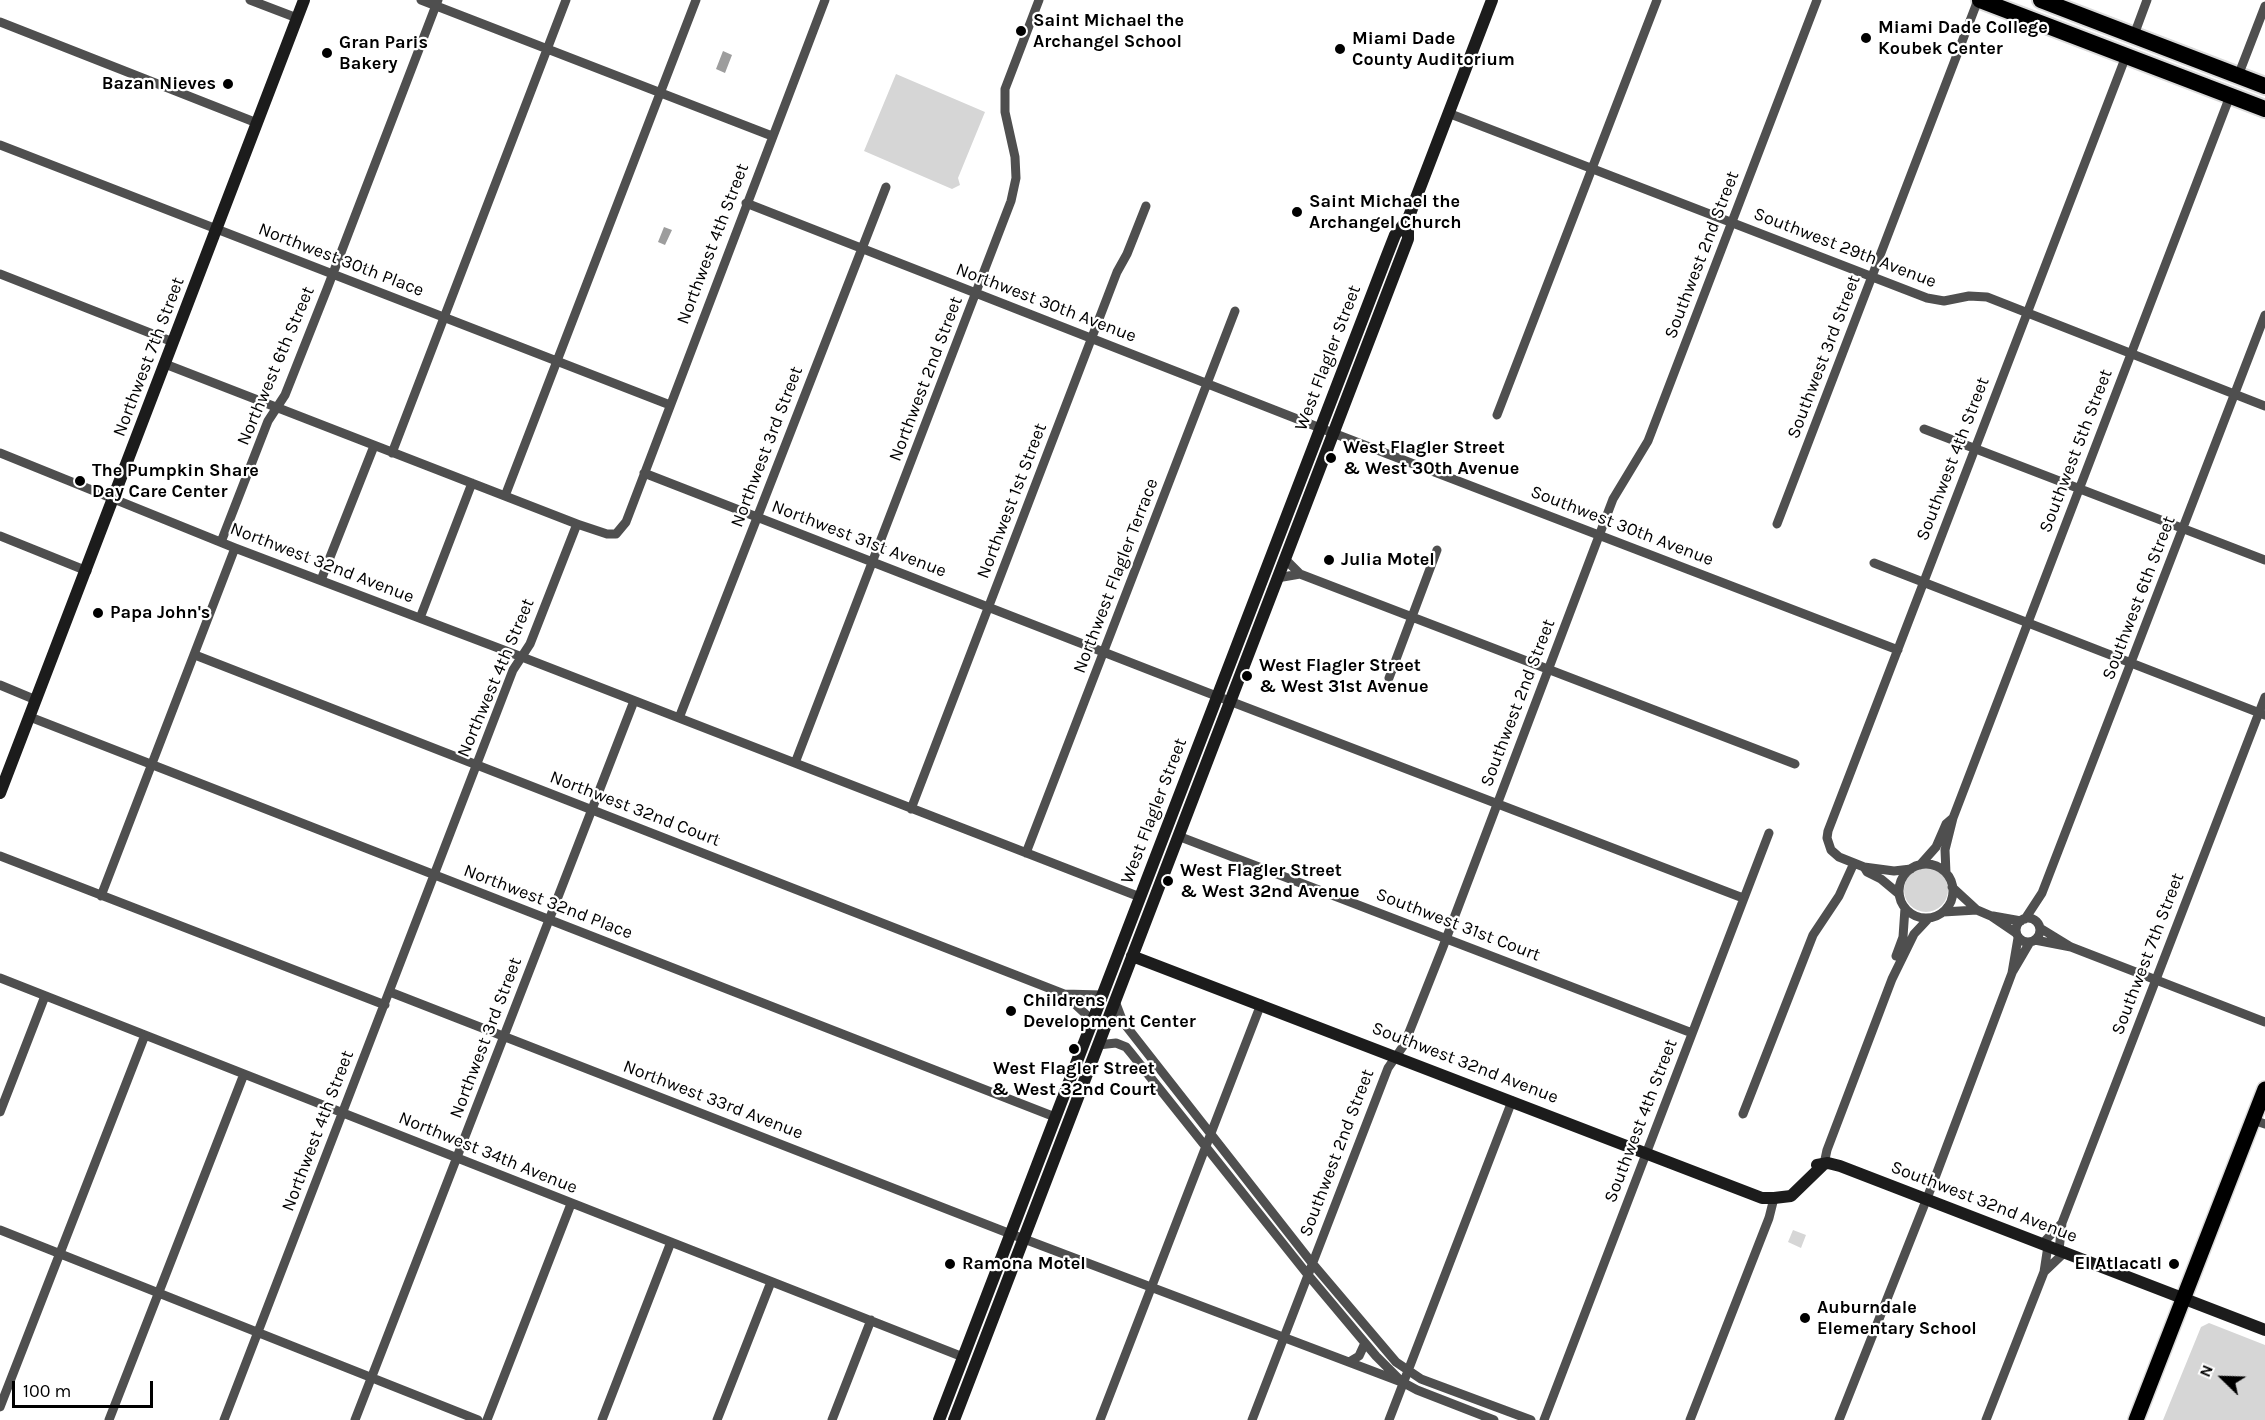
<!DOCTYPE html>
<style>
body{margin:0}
#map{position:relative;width:2265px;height:1420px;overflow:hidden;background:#fff;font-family:Karla,sans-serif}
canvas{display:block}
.north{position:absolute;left:2193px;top:1348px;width:60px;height:60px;-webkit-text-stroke:4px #fff;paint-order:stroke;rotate:293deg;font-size:16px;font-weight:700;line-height:24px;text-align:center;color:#000}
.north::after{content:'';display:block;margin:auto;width:21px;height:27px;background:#000;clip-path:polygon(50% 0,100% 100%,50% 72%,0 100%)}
.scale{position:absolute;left:12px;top:1381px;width:141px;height:27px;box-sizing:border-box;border:3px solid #000;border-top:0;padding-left:8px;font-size:18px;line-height:21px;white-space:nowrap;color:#000;-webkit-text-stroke:4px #fff;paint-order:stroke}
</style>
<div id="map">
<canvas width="2265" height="1420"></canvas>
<div class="north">N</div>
<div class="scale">100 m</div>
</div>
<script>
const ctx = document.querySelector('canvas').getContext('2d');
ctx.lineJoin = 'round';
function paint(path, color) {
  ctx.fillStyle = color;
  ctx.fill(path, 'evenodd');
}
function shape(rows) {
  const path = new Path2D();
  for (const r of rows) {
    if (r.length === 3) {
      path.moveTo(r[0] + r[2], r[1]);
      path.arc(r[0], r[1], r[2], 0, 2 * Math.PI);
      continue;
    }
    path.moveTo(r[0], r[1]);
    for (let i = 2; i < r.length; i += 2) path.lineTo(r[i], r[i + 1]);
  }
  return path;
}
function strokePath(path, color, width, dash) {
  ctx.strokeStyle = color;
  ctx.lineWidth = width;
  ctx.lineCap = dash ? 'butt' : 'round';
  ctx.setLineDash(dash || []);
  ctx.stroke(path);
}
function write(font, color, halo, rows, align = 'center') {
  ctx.font = font + ' Karla,sans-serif';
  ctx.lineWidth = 4.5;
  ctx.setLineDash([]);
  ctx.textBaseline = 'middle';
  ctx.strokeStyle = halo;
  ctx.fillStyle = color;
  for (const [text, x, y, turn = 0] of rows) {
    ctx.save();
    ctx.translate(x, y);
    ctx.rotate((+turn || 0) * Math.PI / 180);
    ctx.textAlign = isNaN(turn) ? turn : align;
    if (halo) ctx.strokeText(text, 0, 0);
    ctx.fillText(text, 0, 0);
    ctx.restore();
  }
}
paint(shape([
 [896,74,985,112,958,178,960,185,952,189,864,151],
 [1926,890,22],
 [1793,1230,1806,1235,1801,1248,1788,1242],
 [2209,1323,2265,1345,2265,1420,2163,1420,2201,1327]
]), '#d6d6d6');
paint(shape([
 [723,51,732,55,725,73,716,69],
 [664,227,672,230,665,245,658,242]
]), '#9d9d9d');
const primary = shape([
 [2136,1420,2265,1089]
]);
const highway = shape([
 [1980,0,2265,109],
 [2041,0,2265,86]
]);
strokePath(primary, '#dbdbdb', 18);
strokePath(highway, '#dbdbdb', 20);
strokePath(shape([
 [250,0,297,18],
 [421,0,772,136],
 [0,22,257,123],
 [2134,35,2147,0],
 [2238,76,2265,6],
 [1448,113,1927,298,1944,301,1969,296,1987,297,2265,406],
 [0,145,670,405],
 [746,203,1333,433,1898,650],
 [0,274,173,342],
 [165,364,577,524,607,534,616,534,626,522,825,0],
 [1497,415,1657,0],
 [1924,429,2265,560],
 [0,453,235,548,522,657,1140,897],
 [392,453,566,0],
 [644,473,1206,692,1743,898],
 [505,496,696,0],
 [1777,524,1978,0],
 [0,536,87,571],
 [221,542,268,421,285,395,327,289,438,0],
 [1285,559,1300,574],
 [1874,563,2265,715],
 [1277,578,1300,574,1795,764],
 [321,580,374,446],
 [420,618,472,483],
 [195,655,1064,994,1102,995],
 [1389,678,1437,550],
 [0,685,36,700],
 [30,717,1055,1117],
 [679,718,886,187],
 [795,763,1011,201,1016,178,1015,157,1005,112,1005,89,1039,0],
 [911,809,1117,272,1127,254,1146,206],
 [1178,836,1692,1033],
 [1026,853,1235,311],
 [0,856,385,1005],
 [1926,891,27],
 [1920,865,1936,847,1946,824,1953,818],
 [1864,867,1867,872,1881,879,1899,894],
 [1911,869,1894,871,1864,867,1839,857,1831,850,1827,838,1828,831,2126,56],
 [1946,873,1945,850,1953,818,2230,96],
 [1952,887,1977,910,1991,916,2016,933],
 [101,896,235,548],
 [1943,912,1977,910],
 [1993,916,2021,921],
 [2028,930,12],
 [2025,919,2042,893,2265,315],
 [2040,928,2071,947,2265,1022],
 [2035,940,2071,947],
 [1896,956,1903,937,1905,908],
 [2013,971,2030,942],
 [0,978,963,1357],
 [390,992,1003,1231,1404,1383,1417,1390,1494,1420],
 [1064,994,1092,1020],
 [1115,1001,1123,1022,1141,1045,1312,1263,1396,1362,1421,1379,1531,1420],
 [1098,1045,1116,1043,1126,1047,1131,1053,1308,1275,1376,1356,1399,1379],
 [0,1112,45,996],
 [1743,1114,1813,935,1839,896,1854,863],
 [2253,1120,2265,1124],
 [1824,1164,1827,1150,1892,979,1914,934,1929,918],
 [0,1230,478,1420],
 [2042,1244,2062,1223],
 [2059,1250,2062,1223,2265,697],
 [2044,1272,2065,1252],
 [1349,1362,1359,1356,1365,1343],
 [0,1407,145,1035],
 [109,1420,244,1074],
 [224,1420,513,670,530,644,577,524],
 [355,1420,634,701],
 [487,1420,571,1204],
 [602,1420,671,1242],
 [717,1420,771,1282],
 [832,1420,871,1320],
 [1100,1420,1261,1004],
 [1252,1420,1388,1068,1404,1045,1443,947,1613,499,1648,441,1817,0],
 [1389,1420,1512,1101],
 [1544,1420,1769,833],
 [1690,1420,1769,1218,1774,1198],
 [1839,1420,1933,1183,2012,973,2018,938],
 [1986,1420,2044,1272,2048,1246]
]), '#4f4f4f', 9);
strokePath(shape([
 [0,793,304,0],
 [1132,956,1762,1198,1774,1198,1791,1196,1824,1164],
 [1817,1165,1828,1163,1840,1166,2265,1330],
 [939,1420,1386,258,1395,235,1408,219,1492,0],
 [954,1420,1408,239,1408,219]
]), '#1c1c1c', 12);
strokePath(primary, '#000', 15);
strokePath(highway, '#000', 16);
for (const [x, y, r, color] of [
 [1021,31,6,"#000"],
 [1866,38,6,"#000"],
 [1340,49,6,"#000"],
 [327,53,6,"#000"],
 [228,84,6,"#000"],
 [1297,212,6,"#000"],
 [1331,458,6,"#000"],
 [80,481,6,"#000"],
 [1329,560,6,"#000"],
 [98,613,6,"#000"],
 [1247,676,6,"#000"],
 [1168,881,6,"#000"],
 [1011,1011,6,"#000"],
 [1074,1049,6,"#000"],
 [950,1264,6,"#000"],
 [2174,1264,6,"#000"],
 [1805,1318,6,"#000"]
]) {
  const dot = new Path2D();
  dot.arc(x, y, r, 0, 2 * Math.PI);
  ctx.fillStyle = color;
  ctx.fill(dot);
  strokePath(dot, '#fff', 2);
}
write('bold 18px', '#000', '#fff', [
 ["Saint Michael the",1033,21],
 ["Archangel School",1033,42],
 ["Miami Dade College",1878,28],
 ["Koubek Center",1878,49],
 ["Miami Dade",1352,39],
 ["County Auditorium",1352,60],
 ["Gran Paris",339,43],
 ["Bakery",339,64],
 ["Bazan Nieves",216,84,"right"],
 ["Saint Michael the",1309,202],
 ["Archangel Church",1309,223],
 ["West Flagler Street",1343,448],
 ["& West 30th Avenue",1343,469],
 ["The Pumpkin Share",92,471],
 ["Day Care Center",92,492],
 ["Julia Motel",1341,560],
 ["Papa John's",110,613],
 ["West Flagler Street",1259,666],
 ["& West 31st Avenue",1259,687],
 ["West Flagler Street",1180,871],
 ["& West 32nd Avenue",1180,892],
 ["Childrens",1023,1001],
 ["Development Center",1023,1022],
 ["West Flagler Street",1074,1069,"center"],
 ["& West 32nd Court",1074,1090,"center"],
 ["Ramona Motel",962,1264],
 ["El Atlacatl",2162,1264,"right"],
 ["Auburndale",1817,1308],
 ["Elementary School",1817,1329]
], 'left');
write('18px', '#000', '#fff', [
 ["Northwest 4th Street",713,244,-69],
 ["Southwest 29th Avenue",1845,248,21],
 ["Southwest 2nd Street",1702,255,-69],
 ["Northwest 30th Place",341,260,21],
 ["Northwest 30th Avenue",1046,303,21],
 ["Northwest 7th Street",149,357,-69],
 ["Southwest 3rd Street",1824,357,-69],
 ["West Flagler Street",1328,358,-69],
 ["Northwest 6th Street",276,366,-67],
 ["Northwest 2nd Street",926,379,-69],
 ["Northwest 3rd Street",767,447,-69],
 ["Southwest 5th Street",2076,451,-69],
 ["Southwest 4th Street",1953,459,-69],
 ["Northwest 1st Street",1012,501,-69],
 ["Southwest 30th Avenue",1622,526,21],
 ["Northwest 31st Avenue",859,539,21],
 ["Northwest 32nd Avenue",322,563,21],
 ["Northwest Flagler Terrace",1116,576,-69],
 ["Southwest 6th Street",2139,598,-69],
 ["Northwest 4th Street",496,678,-67],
 ["Southwest 2nd Street",1518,703,-69],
 ["Northwest 32nd Court",635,809,21],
 ["West Flagler Street",1154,811,-69],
 ["Northwest 32nd Place",548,902,21],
 ["Southwest 31st Court",1458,925,21],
 ["Southwest 7th Street",2148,954,-69],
 ["Northwest 3rd Street",486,1038,-69],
 ["Southwest 32nd Avenue",1465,1063,21],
 ["Northwest 33rd Avenue",713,1100,21],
 ["Southwest 4th Street",1641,1121,-69],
 ["Northwest 4th Street",318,1131,-69],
 ["Northwest 34th Avenue",488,1153,22],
 ["Southwest 2nd Street",1337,1153,-69],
 ["Southwest 32nd Avenue",1984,1202,21]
]);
</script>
